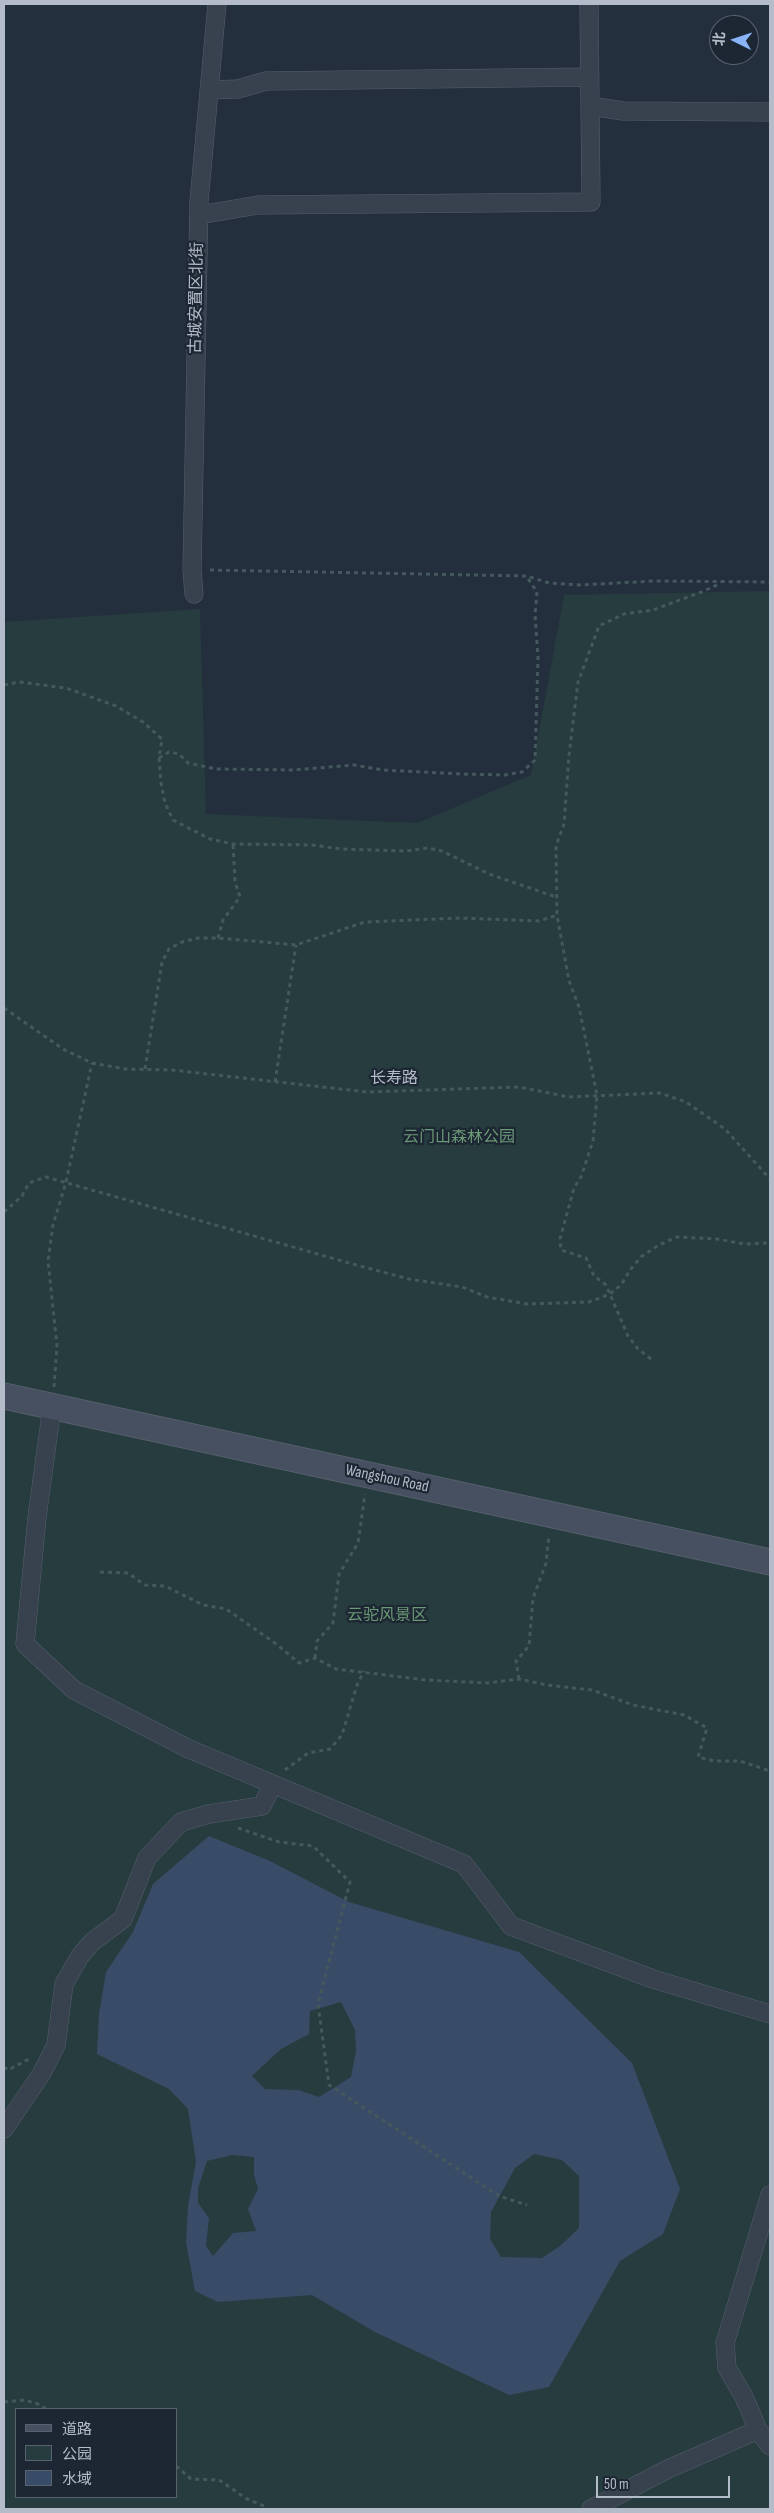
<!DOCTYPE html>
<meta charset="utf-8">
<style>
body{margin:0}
#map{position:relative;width:774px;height:2513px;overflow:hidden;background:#242f3e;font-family:"Sofia Sans Condensed","Noto Sans SC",sans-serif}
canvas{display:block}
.frame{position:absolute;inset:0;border:5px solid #b4bcc9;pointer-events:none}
.legend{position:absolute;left:15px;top:2408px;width:162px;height:90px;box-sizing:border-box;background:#1d2633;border:1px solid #59626f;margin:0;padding:6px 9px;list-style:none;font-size:15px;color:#b4bcc9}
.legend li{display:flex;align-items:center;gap:10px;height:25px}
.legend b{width:25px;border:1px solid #59626f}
.north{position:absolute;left:709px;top:15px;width:50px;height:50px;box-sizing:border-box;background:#1d2633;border:1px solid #59626f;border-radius:50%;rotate:274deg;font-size:14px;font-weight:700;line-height:20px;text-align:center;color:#b4bcc9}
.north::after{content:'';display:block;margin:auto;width:18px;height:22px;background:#8ab4f8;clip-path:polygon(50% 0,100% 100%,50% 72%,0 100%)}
.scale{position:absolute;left:596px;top:2476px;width:134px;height:22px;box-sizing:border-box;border:2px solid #b4bcc9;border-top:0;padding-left:6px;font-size:15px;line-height:18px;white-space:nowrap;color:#b4bcc9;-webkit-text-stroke:4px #1d2633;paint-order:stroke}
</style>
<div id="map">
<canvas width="774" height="2513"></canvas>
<div class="frame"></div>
<ul class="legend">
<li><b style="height:6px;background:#465061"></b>道路</li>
<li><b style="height:14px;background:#263c3f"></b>公园</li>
<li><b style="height:14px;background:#394c67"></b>水域</li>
</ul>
<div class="north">北</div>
<div class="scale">50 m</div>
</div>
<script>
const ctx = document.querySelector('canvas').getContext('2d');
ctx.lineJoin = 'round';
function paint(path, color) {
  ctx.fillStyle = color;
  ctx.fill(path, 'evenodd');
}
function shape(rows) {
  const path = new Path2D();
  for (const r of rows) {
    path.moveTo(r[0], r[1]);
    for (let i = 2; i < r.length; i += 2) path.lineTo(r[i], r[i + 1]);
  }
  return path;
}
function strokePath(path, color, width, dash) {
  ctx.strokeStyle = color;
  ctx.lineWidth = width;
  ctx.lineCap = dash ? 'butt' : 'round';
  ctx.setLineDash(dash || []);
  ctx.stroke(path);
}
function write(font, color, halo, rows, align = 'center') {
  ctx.font = font + ' "Sofia Sans Condensed","Noto Sans SC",sans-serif';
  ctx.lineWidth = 4.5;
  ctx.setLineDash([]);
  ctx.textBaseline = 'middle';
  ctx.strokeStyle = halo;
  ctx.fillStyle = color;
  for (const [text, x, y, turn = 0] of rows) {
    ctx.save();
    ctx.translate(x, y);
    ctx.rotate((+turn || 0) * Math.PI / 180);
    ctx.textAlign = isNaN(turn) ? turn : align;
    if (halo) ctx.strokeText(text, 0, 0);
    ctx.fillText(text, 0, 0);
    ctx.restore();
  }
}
paint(shape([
 [770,591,770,2509,4,2509,4,622,200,609,206,814,417,823,531,775,564,595],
 [16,2409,176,2409,176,2497,16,2497]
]), '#263c3f');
paint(shape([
 [209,1836,270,1861,349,1902,519,1952,632,2063,680,2189,663,2234,620,2261,549,2387,509,2395,375,2332,312,2295,218,2302,195,2291,186,2242,188,2206,196,2162,188,2109,169,2089,97,2054,99,2014,106,1972,133,1932,153,1884],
 [341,2002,355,2030,356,2051,351,2077,319,2097,299,2090,265,2089,252,2076,281,2049,309,2034,310,2011],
 [534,2154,562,2160,579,2176,579,2228,560,2246,542,2258,501,2257,490,2239,491,2212,515,2168],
 [232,2155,254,2157,254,2175,258,2189,248,2209,256,2231,233,2233,213,2256,206,2246,209,2218,198,2203,198,2188,207,2161]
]), '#394c67');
const street = shape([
 [209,90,238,89,266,81,590,77],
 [590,106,623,111,770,112],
 [199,215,258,205,591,202,589,4],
 [194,594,192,570,199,201,217,4],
 [52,1407,37,1517,25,1644,74,1690,189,1749,464,1864,511,1926,653,1979,770,2014],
 [4,2129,42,2073,56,2045,64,1984,80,1956,92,1942,123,1919,147,1858,181,1822,209,1814,262,1806,273,1784],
 [770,2195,725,2343,727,2368,744,2397,758,2430,770,2446],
 [591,2509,668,2469,758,2430]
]);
const secondary = shape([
 [4,1396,770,1562]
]);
strokePath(street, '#565f6c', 19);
strokePath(secondary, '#565f6c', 27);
strokePath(shape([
 [210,570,527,576,549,583,580,585,654,581,770,582],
 [4,685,19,682,66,688,116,706,143,722,162,739,159,758,161,783,165,803,173,820,210,839,233,844,312,845,341,849,405,851,428,848,442,851,489,874,556,897],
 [159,758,169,752,179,754,188,763,216,769,293,770,354,765,383,770,462,774,505,775,522,772,535,760,538,657,535,615,537,592,527,577],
 [218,938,223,920,240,897,235,882,233,844],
 [4,1008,63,1049,92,1063,125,1069,172,1070,367,1092,519,1087,569,1097,660,1093,686,1102,725,1129,770,1179],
 [145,1069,162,962,169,949,182,942,198,938,218,938,296,945,365,922,460,918,539,921,557,915],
 [275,1082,296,945],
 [4,1212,22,1196,29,1183,46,1177,360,1266,409,1279,462,1287,487,1297,527,1304,589,1302,610,1294,621,1285,630,1270,642,1256,659,1245,677,1237,717,1239,744,1244,770,1243],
 [651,1359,638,1349,628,1336,606,1285,594,1276,586,1258,561,1250,560,1239,574,1188,581,1177,593,1141,597,1095,579,1007,569,981,557,915,556,846,564,824,569,755,578,682,599,626,624,614,653,610,704,591,721,583],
 [54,1387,57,1346,48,1261,53,1225,66,1182,92,1063],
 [100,1572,128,1573,145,1585,165,1586,203,1605,226,1609,275,1643,299,1663,315,1658,336,1669,426,1680,488,1683,519,1679,547,1685,592,1690,633,1705,684,1715,707,1728,698,1757,714,1761,740,1761,770,1771],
 [315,1658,317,1641,333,1623,339,1574,358,1543,365,1494],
 [519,1679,516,1661,529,1646,533,1598,546,1563,549,1535],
 [285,1770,308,1753,330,1749,342,1735,357,1685,364,1671],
 [238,1828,279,1842,313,1846,350,1882,318,2004,329,2085,499,2196,527,2205],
 [4,2067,8,2070,29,2059],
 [4,2402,25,2400,41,2405,46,2409],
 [176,2466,191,2479,219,2480,247,2499,264,2506]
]), '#44595c', 3, [4, 4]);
strokePath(street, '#38414e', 18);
strokePath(secondary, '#465061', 25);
write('16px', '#b4bcc9', '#1d2633', [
 ["古城安置区北街",197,298,-89],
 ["长寿路",394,1079],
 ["Wangshou Road",387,1479,12]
]);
write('16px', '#6b9a76', '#1d2633', [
 ["云门山森林公园",459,1138],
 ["云驼风景区",387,1616]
]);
</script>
